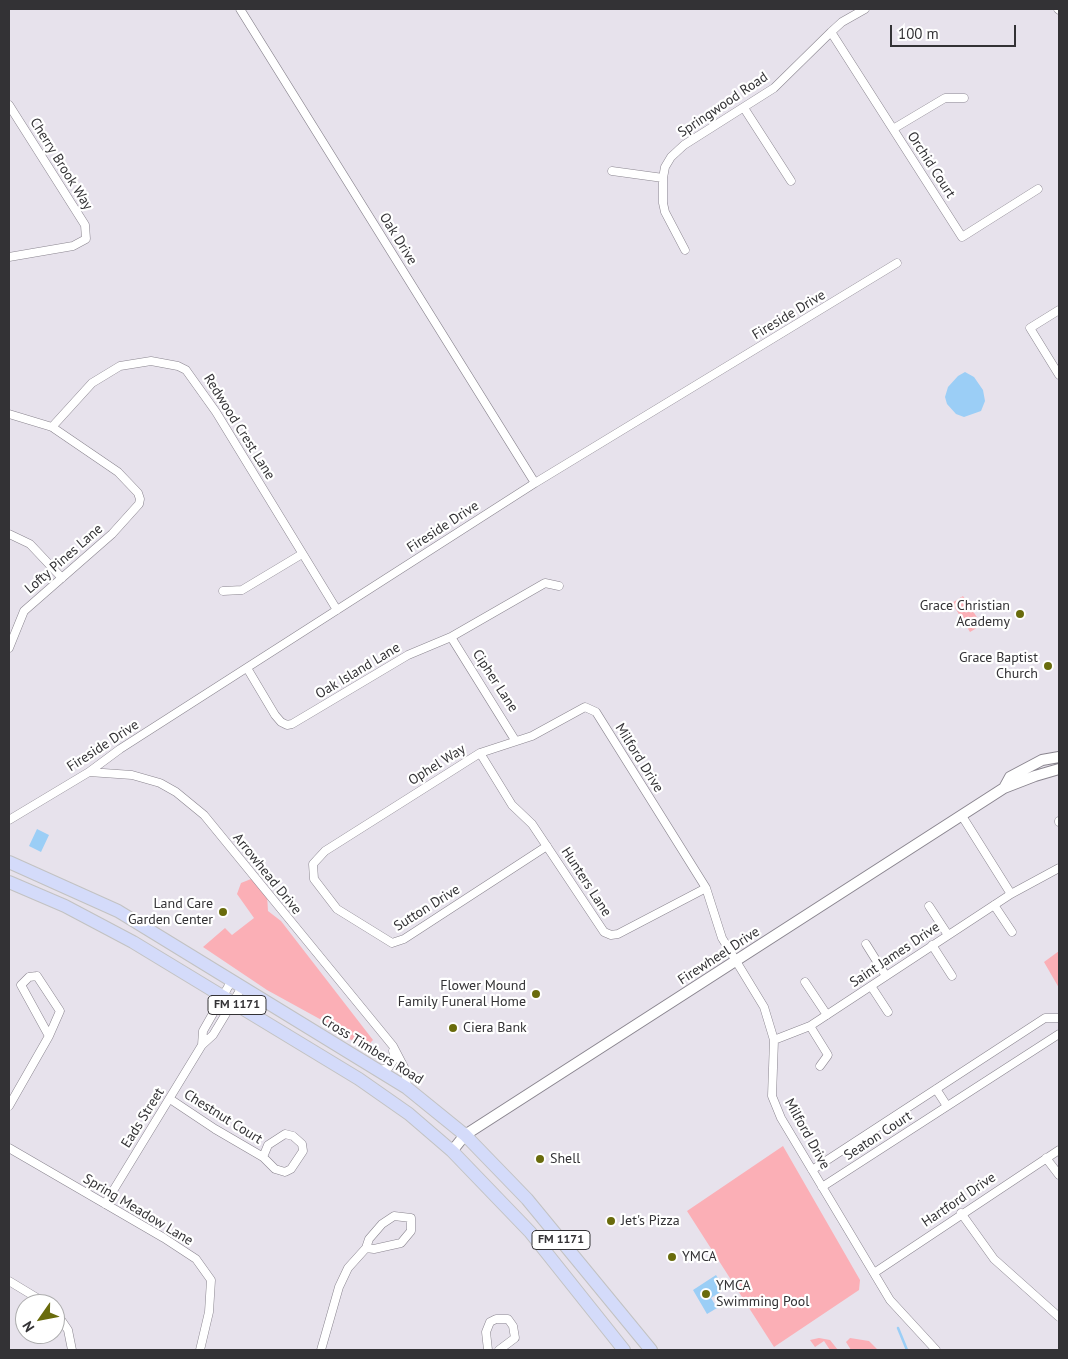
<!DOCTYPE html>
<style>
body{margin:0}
#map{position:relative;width:1068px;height:1359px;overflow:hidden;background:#e7e2ec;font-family:"PT Sans",sans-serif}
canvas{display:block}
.frame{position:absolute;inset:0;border:10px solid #333235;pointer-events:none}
.north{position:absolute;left:15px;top:1294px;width:50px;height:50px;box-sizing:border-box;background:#fff;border:1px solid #adadae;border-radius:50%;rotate:237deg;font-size:14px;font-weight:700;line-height:20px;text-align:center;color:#333235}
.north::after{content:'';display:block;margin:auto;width:18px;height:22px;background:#696b0c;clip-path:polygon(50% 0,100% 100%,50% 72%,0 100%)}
.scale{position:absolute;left:890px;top:25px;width:126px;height:22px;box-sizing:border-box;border:2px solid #333235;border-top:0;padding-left:6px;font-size:15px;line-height:18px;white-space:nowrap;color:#333235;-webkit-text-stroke:4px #fff;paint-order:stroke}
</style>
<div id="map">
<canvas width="1068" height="1359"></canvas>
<div class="frame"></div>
<div class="north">N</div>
<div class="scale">100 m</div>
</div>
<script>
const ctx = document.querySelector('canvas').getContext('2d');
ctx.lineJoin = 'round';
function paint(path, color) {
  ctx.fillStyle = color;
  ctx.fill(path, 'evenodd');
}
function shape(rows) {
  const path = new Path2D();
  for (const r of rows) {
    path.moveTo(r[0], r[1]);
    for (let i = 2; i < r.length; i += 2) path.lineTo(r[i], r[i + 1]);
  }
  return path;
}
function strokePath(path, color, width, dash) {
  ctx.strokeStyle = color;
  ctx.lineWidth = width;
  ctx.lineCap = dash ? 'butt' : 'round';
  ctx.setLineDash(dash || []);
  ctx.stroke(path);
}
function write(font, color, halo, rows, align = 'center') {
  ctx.font = font + ' "PT Sans",sans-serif';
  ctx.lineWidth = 4.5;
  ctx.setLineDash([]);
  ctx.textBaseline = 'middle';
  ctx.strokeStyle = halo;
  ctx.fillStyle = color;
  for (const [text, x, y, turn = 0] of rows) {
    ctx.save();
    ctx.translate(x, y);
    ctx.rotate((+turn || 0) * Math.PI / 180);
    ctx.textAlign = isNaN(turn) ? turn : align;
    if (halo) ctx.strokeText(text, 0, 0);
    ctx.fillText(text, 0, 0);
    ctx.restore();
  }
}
paint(shape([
 [963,596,982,625,970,632,952,603],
 [251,879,267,895,268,911,281,921,373,1040,364,1049,327,1023,267,990,203,947,225,928,232,935,254,918,237,894,241,883],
 [1059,951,1059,988,1044,962],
 [783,1146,860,1280,859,1290,774,1347,687,1211],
 [819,1338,830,1340,838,1350,830,1350,824,1341,815,1347,810,1340],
 [850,1338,869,1341,878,1350,851,1350,846,1342]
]), '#fbafb6');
paint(shape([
 [965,372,974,377,983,390,985,401,981,411,964,417,956,414,947,404,945,397,948,387,958,376],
 [37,829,49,835,41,852,29,846],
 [716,1275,725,1289,711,1298,717,1308,707,1314,693,1290]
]), '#9bcef6');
strokePath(shape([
 [898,1328,907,1350]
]), '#9bcef6', 2.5);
const minor = shape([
 [240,9,535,483],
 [1058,9,1059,10],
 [831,32,962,237,1038,189],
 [9,105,85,225,86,239,73,246,9,257],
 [744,108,791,181],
 [893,129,945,98,964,98],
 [612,171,663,178],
 [685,250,665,212,663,203,663,178,665,167,671,157,684,145,774,88,831,32,842,22,865,9],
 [1059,310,1030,328,1059,375],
 [9,414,52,427,118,472,138,493,140,499,139,504,112,534,24,611,9,648],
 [52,427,92,383,120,366,151,361,178,366,186,370,216,412,337,610],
 [9,534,30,544,62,578],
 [223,591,242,590,302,554],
 [451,637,515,740],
 [247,668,275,715,281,722,287,725,292,724,408,655,451,637,545,583,559,586],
 [480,753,512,805,532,824,604,932,611,935,618,934,706,888],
 [89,772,132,775,160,783,176,792,204,815,393,1046,405,1069,407,1088],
 [962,816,1011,894],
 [9,820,89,772,120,749,535,483,897,263],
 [1059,821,1059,822],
 [547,846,404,939,392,943,337,909,314,879,313,864,325,851,480,753,532,736,585,707,596,712,706,888,722,938,764,1007,774,1040,772,1096,781,1118,890,1300,936,1350],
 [994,905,1012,932],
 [929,906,948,935],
 [866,944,886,976],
 [932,945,952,976],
 [37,976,60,1011,49,1036,21,985,29,977,37,976],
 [805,982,827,1015],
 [871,986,888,1012],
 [810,1026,828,1055,820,1066],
 [774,1040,810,1026,1011,894,1059,868],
 [202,1045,203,1031,232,980],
 [379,1071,389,1067,395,1058,393,1051],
 [936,1089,947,1106],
 [170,1099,215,1129,263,1157,275,1169,285,1172,291,1169,303,1151,302,1144,293,1136,285,1134,268,1145,263,1157],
 [9,1106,49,1036],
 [9,1148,164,1238,196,1259,211,1280,209,1312,200,1350],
 [1046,1158,1059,1175],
 [812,1170,1045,1018,1059,1018],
 [822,1187,1059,1034],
 [105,1204,202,1045,213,1035,242,987],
 [961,1213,994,1259,1059,1317],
 [874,1273,1059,1150],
 [9,1281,47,1304],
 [55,1311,68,1330,72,1350],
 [321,1350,339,1287,348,1268,366,1248,369,1239,382,1224,394,1216,411,1218,411,1231,401,1243,374,1249,366,1248],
 [488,1350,486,1332,490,1322,496,1319,508,1319,513,1326,515,1338,499,1350]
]);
const tertiary = shape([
 [1004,788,1010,777,1042,760,1059,757],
 [452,1151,465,1135,1004,788,1035,776,1059,769]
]);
const primary = shape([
 [9,862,118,911,407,1088,465,1135,527,1199,651,1350],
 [9,882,65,906,133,942,359,1079,409,1114,452,1151,530,1232,624,1350]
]);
strokePath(minor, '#8a858f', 9);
strokePath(tertiary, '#8a858f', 12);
strokePath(primary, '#c2c2c2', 14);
strokePath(minor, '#fff', 8);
strokePath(tertiary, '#fff', 10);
strokePath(primary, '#d4dbfa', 12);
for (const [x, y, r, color] of [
 [1020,614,5,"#696b0c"],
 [1048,666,5,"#696b0c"],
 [223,912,5,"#696b0c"],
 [536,994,5,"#696b0c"],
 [453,1028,5,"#696b0c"],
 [540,1159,5,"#696b0c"],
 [611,1221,5,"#696b0c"],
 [672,1257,5,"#696b0c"],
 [706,1294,5,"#696b0c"]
]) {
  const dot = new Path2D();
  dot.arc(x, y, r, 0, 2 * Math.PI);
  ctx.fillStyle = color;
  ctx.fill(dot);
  strokePath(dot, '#fff', 2);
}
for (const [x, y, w] of [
 [237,1005,58],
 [561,1240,58]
]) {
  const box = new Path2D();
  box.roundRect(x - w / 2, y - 9.5, w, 19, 4);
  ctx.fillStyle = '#fff';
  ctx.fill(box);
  strokePath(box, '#333235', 1);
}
write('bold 12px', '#333235', null, [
 ["FM 1171",237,1005],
 ["FM 1171",561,1240]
]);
write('14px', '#333235', '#fff', [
 ["Springwood Road",723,105,-34],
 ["Cherry Brook Way",61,164,58],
 ["Orchid Court",931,165,57],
 ["Oak Drive",398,239,58],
 ["Fireside Drive",789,315,-31],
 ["Redwood Crest Lane",239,427,58],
 ["Fireside Drive",443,527,-33],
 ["Lofty Pines Lane",64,559,-41],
 ["Oak Island Lane",358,671,-31],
 ["Cipher Lane",495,681,57],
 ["Fireside Drive",103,746,-33],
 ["Milford Drive",639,758,58],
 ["Ophel Way",437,765,-32],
 ["Arrowhead Drive",267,874,51],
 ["Hunters Lane",586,882,57],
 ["Sutton Drive",427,908,-32],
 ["Saint James Drive",895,955,-34],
 ["Firewheel Drive",719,956,-33],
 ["Cross Timbers Road",372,1050,32],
 ["Chestnut Court",223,1117,32],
 ["Eads Street",143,1118,-58],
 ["Milford Drive",807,1134,61],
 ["Seaton Court",878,1136,-33],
 ["Hartford Drive",959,1200,-34],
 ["Spring Meadow Lane",138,1210,31]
]);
write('14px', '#333235', '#fff', [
 ["Grace Christian",1010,606,"right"],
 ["Academy",1010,622,"right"],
 ["Grace Baptist",1038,658,"right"],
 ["Church",1038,674,"right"],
 ["Land Care",213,904,"right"],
 ["Garden Center",213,920,"right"],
 ["Flower Mound",526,986,"right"],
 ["Family Funeral Home",526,1002,"right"],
 ["Ciera Bank",463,1028],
 ["Shell",550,1159],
 ["Jet's Pizza",621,1221],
 ["YMCA",682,1257],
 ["YMCA",716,1286],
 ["Swimming Pool",716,1302]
], 'left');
</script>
